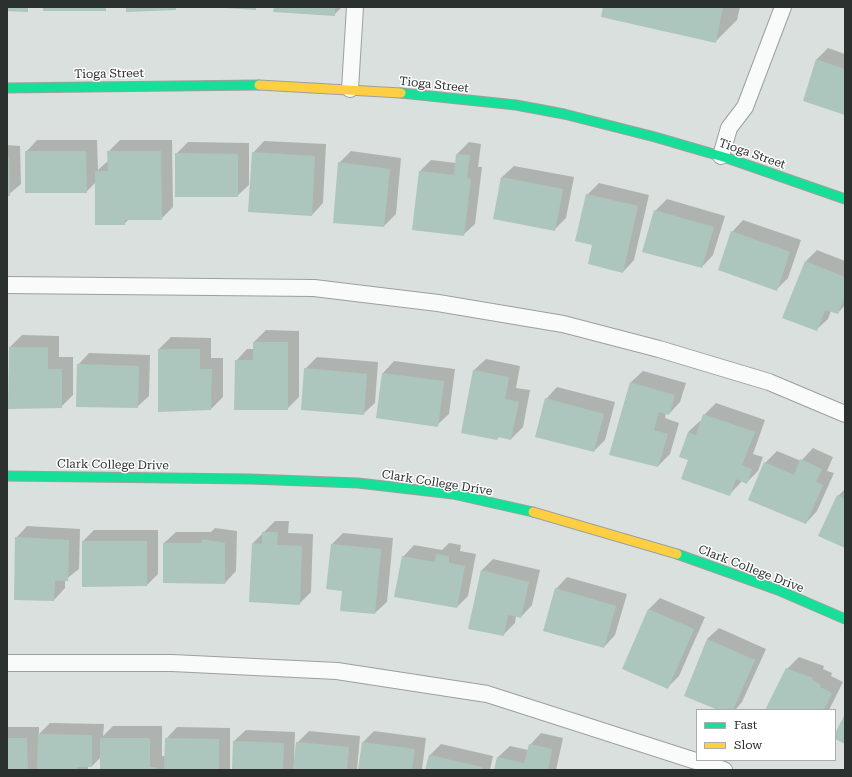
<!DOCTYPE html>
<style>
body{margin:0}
#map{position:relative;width:852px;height:777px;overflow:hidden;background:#dae0dd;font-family:"Roboto Serif",serif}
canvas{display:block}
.frame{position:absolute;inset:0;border:8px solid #2b312e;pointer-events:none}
.legend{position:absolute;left:696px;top:709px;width:140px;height:52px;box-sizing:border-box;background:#fff;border:1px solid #aaadab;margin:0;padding:5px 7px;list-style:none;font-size:12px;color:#2b312e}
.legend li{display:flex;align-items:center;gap:8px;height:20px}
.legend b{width:20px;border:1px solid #aaadab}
</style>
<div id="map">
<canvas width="852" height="777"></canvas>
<div class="frame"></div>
<ul class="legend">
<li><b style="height:5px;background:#16e098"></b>Fast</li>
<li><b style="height:5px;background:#ffcf43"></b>Slow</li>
</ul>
</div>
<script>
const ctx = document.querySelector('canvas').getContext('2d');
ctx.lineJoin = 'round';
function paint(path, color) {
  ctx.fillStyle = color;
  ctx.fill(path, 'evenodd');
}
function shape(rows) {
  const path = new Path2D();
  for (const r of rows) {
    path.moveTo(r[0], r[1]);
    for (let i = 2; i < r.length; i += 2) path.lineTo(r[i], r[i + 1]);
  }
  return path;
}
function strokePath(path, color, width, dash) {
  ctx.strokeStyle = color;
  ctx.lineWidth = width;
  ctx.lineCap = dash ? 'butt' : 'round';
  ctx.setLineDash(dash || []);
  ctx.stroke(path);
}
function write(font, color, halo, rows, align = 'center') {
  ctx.font = font + ' "Roboto Serif",serif';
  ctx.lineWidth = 3;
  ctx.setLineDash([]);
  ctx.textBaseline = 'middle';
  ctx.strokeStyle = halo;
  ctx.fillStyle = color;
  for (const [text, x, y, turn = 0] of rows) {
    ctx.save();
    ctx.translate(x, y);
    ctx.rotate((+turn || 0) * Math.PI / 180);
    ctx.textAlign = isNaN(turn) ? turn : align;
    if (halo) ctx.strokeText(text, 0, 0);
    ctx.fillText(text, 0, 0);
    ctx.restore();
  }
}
paint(shape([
 [275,7,342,7,334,15],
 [604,7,740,7,737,20,715,42],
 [828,48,845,54,845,114,816,60],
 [37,140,97,140,98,170,109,160,108,152,120,140,172,140,173,207,161,219,129,219,124,224,96,182,86,192,26,152],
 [264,141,326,144,323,203,312,215,253,153],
 [188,142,249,143,249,185,237,196,176,154],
 [469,142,481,144,478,167,482,167,475,224,463,235,420,171,431,160,456,163,457,154],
 [7,145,20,146,21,184,8,195,7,204],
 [351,151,401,158,396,214,384,226,339,163],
 [514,166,574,177,566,218,554,230,502,177],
 [599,183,649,195,634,260,623,272,593,244,587,195],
 [667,199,725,216,713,255,702,267,655,211],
 [743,220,801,240,788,278,777,289,732,232],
 [817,250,845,261,845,305,838,313,831,311,828,319,816,330,806,261],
 [266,330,299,331,299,397,287,409,236,361,247,349,254,349,254,342],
 [22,335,59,336,59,357,73,357,73,395,61,407,10,347],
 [171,337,211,338,211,358,223,358,223,397,211,409,159,349],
 [89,353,150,355,149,396,137,407,78,365],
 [317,357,378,362,375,403,363,414,305,369],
 [486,359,520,366,516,388,530,390,523,427,511,439,500,436,497,439,474,370],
 [394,361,455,369,449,414,437,425,377,417,383,373],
 [643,371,686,383,680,402,669,414,666,413,665,418,679,423,670,454,658,466,631,382],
 [557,387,615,402,605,440,594,451,546,399],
 [716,403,765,420,753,454,763,457,758,471,747,482,742,481,730,494,689,459,688,432,700,421,702,421,704,415],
 [813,448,833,457,827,471,834,473,817,511,806,523,750,499,765,463,777,451,801,461],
 [845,489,845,547,838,496],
 [275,521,289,521,288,533,313,534,311,592,299,604,253,543],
 [27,526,80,529,79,569,65,580,65,588,54,600,16,538],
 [215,528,237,531,236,571,225,583,164,543,176,532,211,532],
 [94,530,158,530,158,574,147,585,83,541],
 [343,533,393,538,387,602,375,613,343,590,331,545],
 [449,543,461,545,460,551,476,554,468,596,457,607,403,557,414,545,442,550],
 [493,559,540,570,532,605,521,617,516,616,515,623,503,635,469,628,482,570],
 [567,577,627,594,615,635,604,647,556,589],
 [660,598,705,617,679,676,667,688,623,668,649,609],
 [719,628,766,649,742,702,735,710,721,710,707,639],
 [799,657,824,666,823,669,832,673,831,676,843,682,829,710,766,710,787,669],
 [50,723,104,724,103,736,113,726,162,726,162,756,166,756,166,739,177,727,230,728,230,770,101,770,101,757,92,766,88,766,88,770,7,770,7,727,39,727,39,734],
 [246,730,295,732,294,762,295,762,297,743,309,731,360,736,357,770,233,770,234,741],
 [374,731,426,738,422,769,359,770,363,742],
 [541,733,563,738,556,770,495,770,498,757,510,746,528,750,530,745],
 [441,744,493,756,490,770,426,770,430,755]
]), '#0003');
paint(shape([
 [7,7,28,7,28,12,7,11],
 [43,7,106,7,106,11,43,11],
 [126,7,176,7,176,10,126,12],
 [209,7,256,7,256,10],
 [274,7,335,7,335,16,273,12],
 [603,7,723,7,716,43,601,17],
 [816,59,845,69,845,115,803,101],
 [25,151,86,151,87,193,25,193],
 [107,151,161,151,162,220,125,220,125,225,95,225,95,171,108,171],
 [252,152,315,156,312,216,248,212],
 [175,153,238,154,238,197,175,197],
 [456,154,470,155,467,178,471,179,464,236,412,230,419,171,454,175],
 [7,157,9,157,10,196,7,196],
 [338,162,390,169,384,227,333,223],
 [501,177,563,189,555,231,493,219],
 [586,194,638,206,623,273,588,264,592,245,575,241],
 [654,210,714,227,702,268,642,252],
 [731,231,790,252,777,291,718,270],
 [805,261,845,277,845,296,838,314,825,310,817,331,782,318],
 [253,342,288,342,288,410,234,410,235,360,253,360],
 [9,347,48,347,48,369,62,369,62,408,8,409],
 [158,349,200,349,200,369,212,369,211,410,158,412],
 [77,364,139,366,138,408,76,407],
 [304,368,367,374,364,415,301,410],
 [473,370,509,377,505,399,519,402,511,440,498,437,497,440,461,433],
 [382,373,444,381,438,427,376,418],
 [630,382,675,395,669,415,659,412,654,430,668,434,658,467,609,455],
 [545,398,604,414,594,452,535,437],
 [703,414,755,432,742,465,752,469,747,484,736,479,730,496,681,479,688,460,679,457,688,432,696,435],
 [800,459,822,469,816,482,823,485,806,524,748,500,764,462,794,475],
 [837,495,845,499,845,548,818,536],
 [262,532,278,532,277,545,302,546,300,605,249,602,252,543,262,544],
 [15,537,69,540,68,581,55,581,54,601,14,600],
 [202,539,225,543,225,584,163,583,163,543,202,543],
 [82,541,147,541,147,586,82,587],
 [331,544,381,549,375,614,340,611,342,591,326,589],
 [436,554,449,556,449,563,465,566,457,608,394,597,402,556,435,562],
 [481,570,529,582,521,618,508,615,504,636,468,629],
 [555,588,616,606,604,648,543,631],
 [648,609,694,629,668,689,622,669],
 [707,639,755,660,733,710,718,710,684,696],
 [786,668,813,678,812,680,821,685,820,687,832,693,824,710,765,710],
 [845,714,845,744,835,739,835,733],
 [38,734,92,735,92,767,77,767,77,770,37,770],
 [7,738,27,738,28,770,7,770],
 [100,738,150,738,150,767,156,767,156,770,100,770],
 [165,738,219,739,219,770,164,770],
 [233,741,284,743,283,770,232,770],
 [296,742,349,747,347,770,293,770],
 [362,742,415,749,412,770,358,770],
 [529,744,552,749,548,770,494,770,497,757,524,763],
 [429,755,482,767,481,770,425,770]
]), '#acc5bd');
const lane = shape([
 [350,89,355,7],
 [721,156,729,128,745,107,783,7],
 [7,285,314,288,438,303,563,324,659,349,769,382,845,414],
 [7,663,172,663,337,671,487,694,724,770]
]);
const fast = shape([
 [7,88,259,85],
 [401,93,516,105,564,114,655,137,727,158,845,199],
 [7,476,250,479,358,483,453,494,533,512],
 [677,554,778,590,845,619]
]);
const slow = shape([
 [259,85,401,93],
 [533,512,677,554]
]);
strokePath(lane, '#9ba09e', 18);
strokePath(fast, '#9ba09e', 11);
strokePath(slow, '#9ba09e', 11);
strokePath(lane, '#f9fafa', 16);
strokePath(fast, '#16e098', 9);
strokePath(slow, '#ffcf43', 9);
write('12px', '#2b312e', '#fff', [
 ["Tioga Street",109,74,-1],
 ["Tioga Street",434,85,6],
 ["Tioga Street",752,154,19],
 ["Clark College Drive",113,465,1],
 ["Clark College Drive",437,483,9],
 ["Clark College Drive",751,569,21]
]);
</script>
